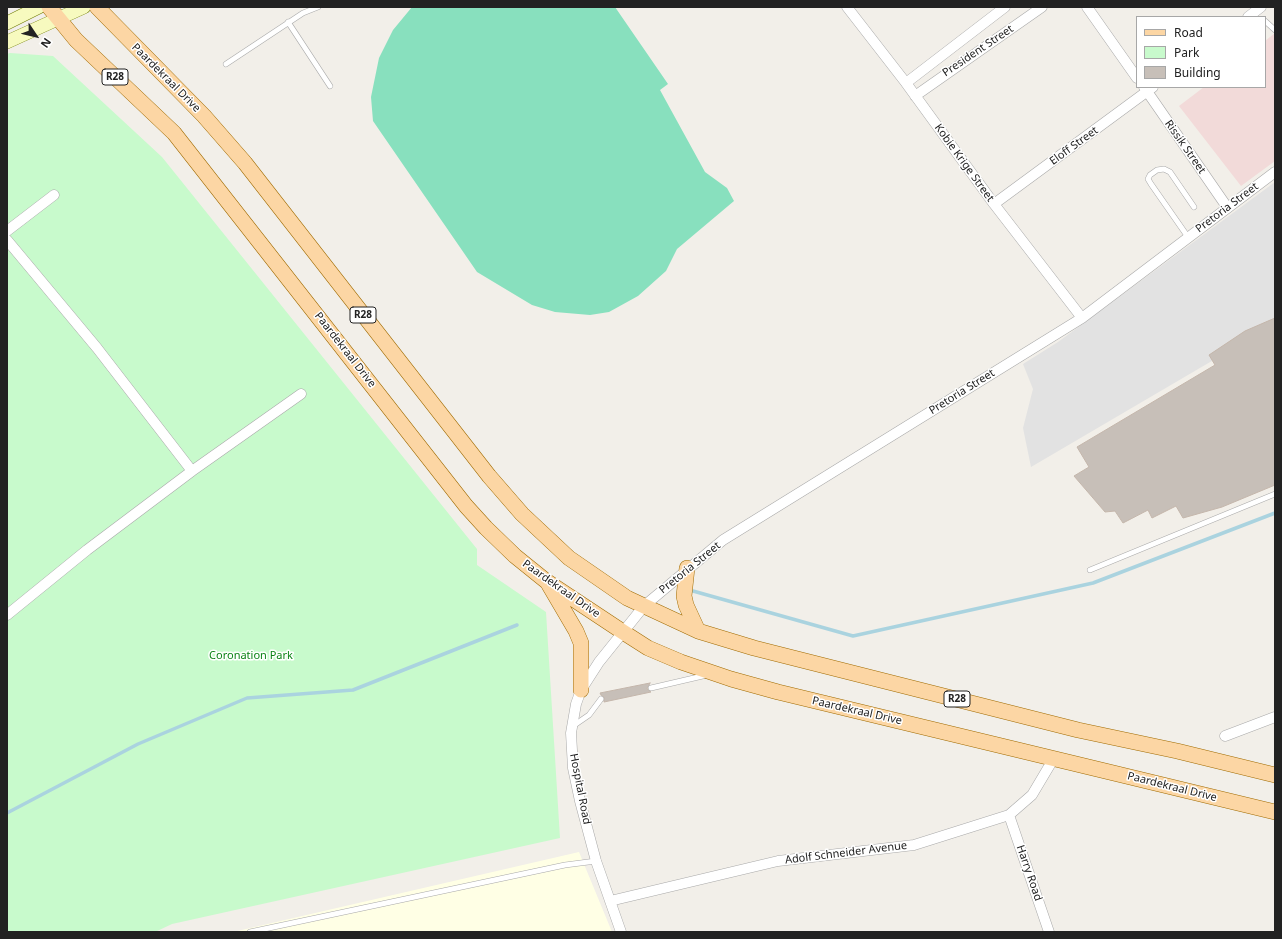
<!DOCTYPE html>
<style>
body{margin:0}
#map{position:relative;width:1282px;height:939px;overflow:hidden;background:#f2efe9;font-family:"Noto Sans",sans-serif}
canvas{display:block}
.frame{position:absolute;inset:0;border:8px solid #222;pointer-events:none}
.legend{position:absolute;left:1136px;top:16px;width:130px;height:72px;box-sizing:border-box;background:#fff;border:1px solid #a7a7a7;margin:0;padding:5px 7px;list-style:none;font-size:12px;color:#222}
.legend li{display:flex;align-items:center;gap:8px;height:20px}
.legend b{width:20px;border:1px solid #a7a7a7}
.north{position:absolute;left:16px;top:16px;width:40px;height:40px;-webkit-text-stroke:3px #fff;paint-order:stroke;rotate:125deg;font-size:11px;font-weight:700;line-height:16px;text-align:center;color:#222}
.north::after{content:'';display:block;margin:auto;width:14px;height:18px;background:#222;clip-path:polygon(50% 0,100% 100%,50% 72%,0 100%)}
</style>
<div id="map">
<canvas width="1282" height="939"></canvas>
<div class="frame"></div>
<ul class="legend">
<li><b style="height:5px;background:#fcd6a4"></b>Road</li>
<li><b style="height:11px;background:#c8facc"></b>Park</li>
<li><b style="height:11px;background:#c7bfb8"></b>Building</li>
</ul>
<div class="north">N</div>
</div>
<script>
const ctx = document.querySelector('canvas').getContext('2d');
ctx.lineJoin = 'round';
function paint(path, color) {
  ctx.fillStyle = color;
  ctx.fill(path, 'evenodd');
}
function shape(rows) {
  const path = new Path2D();
  for (const r of rows) {
    path.moveTo(r[0], r[1]);
    for (let i = 2; i < r.length; i += 2) path.lineTo(r[i], r[i + 1]);
  }
  return path;
}
function strokePath(path, color, width, dash) {
  ctx.strokeStyle = color;
  ctx.lineWidth = width;
  ctx.lineCap = dash ? 'butt' : 'round';
  ctx.setLineDash(dash || []);
  ctx.stroke(path);
}
function write(font, color, halo, rows, align = 'center') {
  ctx.font = font + ' "Noto Sans",sans-serif';
  ctx.lineWidth = 3;
  ctx.setLineDash([]);
  ctx.textBaseline = 'middle';
  ctx.strokeStyle = halo;
  ctx.fillStyle = color;
  for (const [text, x, y, turn = 0] of rows) {
    ctx.save();
    ctx.translate(x, y);
    ctx.rotate((+turn || 0) * Math.PI / 180);
    ctx.textAlign = isNaN(turn) ? turn : align;
    if (halo) ctx.strokeText(text, 0, 0);
    ctx.fillText(text, 0, 0);
    ctx.restore();
  }
}
paint(shape([
 [1275,33,1275,161,1241,186,1179,106,1204,87,1265,87,1265,41]
]), '#f2dad9');
paint(shape([
 [579,852,612,932,233,932]
]), '#ffffe5');
paint(shape([
 [10,53,53,56,162,157,477,549,477,565,546,612,560,838,172,924,155,932,7,932,7,54]
]), '#c8facc');
paint(shape([
 [412,7,615,7,668,84,660,90,705,172,727,188,734,201,677,249,666,271,638,296,609,312,590,315,555,312,532,305,477,272,373,121,371,97,379,58,393,30]
]), '#88e0be');
paint(shape([
 [1275,182,1275,324,1031,467,1023,428,1033,389,1023,364,1058,342]
]), '#e2e2e2');
strokePath(shape([
 [693,591,853,636,1093,583,1275,513],
 [7,813,138,744,247,698,353,690,517,625]
]), '#aad3df', 3.5);
const building = shape([
 [1275,318,1275,485,1222,507,1183,518,1176,506,1152,518,1148,510,1123,523,1115,511,1105,512,1074,476,1089,467,1077,447,1215,365,1209,355,1245,331,1275,318],
 [650,683,647,689,651,692,604,702,604,697,601,695,600,693,650,683]
]);
paint(building, '#c7bfb8');
strokePath(building, '#c4b6ab', 1);
const lane = shape([
 [1265,21,1275,30],
 [288,22,330,86],
 [226,64,303,13,318,7],
 [1188,237,1151,184,1148,179,1150,175,1157,170,1164,169,1170,172,1194,207],
 [1090,570,1275,494],
 [651,688,707,675],
 [573,726,589,715,601,699],
 [250,932,565,865,596,861]
]);
const street = shape([
 [847,7,906,83,994,204,1082,318],
 [1087,7,1137,78],
 [1248,17,1261,7],
 [906,83,1005,7],
 [1144,87,1227,207],
 [915,96,1042,7],
 [994,204,1153,87],
 [7,231,54,195],
 [7,240,97,348,192,471],
 [7,615,87,550,192,471,301,394],
 [1225,736,1275,717],
 [1009,815,1049,932],
 [610,901,778,861,914,845,1009,815,1032,795,1054,758],
 [621,932,596,861,580,801,573,768,571,733,576,704,581,690,599,662,644,606,723,540,1082,318,1275,172]
]);
const secondary = shape([
 [7,23,39,7],
 [7,42,84,7]
]);
const primary = shape([
 [49,7,76,40,174,133,466,506,486,528,515,556,546,581,623,632,648,648,681,662,731,679,778,692,1275,812],
 [97,7,204,116,245,163,489,476,522,514,569,558,627,598,698,631,754,648,1078,730,1177,751,1275,775],
 [687,568,684,596,686,605,698,631],
 [549,585,576,631,581,643,581,690]
]);
strokePath(lane, '#a9a9a9', 6);
strokePath(street, '#a9a9a9', 11);
strokePath(secondary, '#707d05', 14);
strokePath(primary, '#a06b00', 16);
strokePath(lane, '#fff', 5);
strokePath(street, '#fff', 10);
strokePath(secondary, '#f7fabf', 13);
strokePath(primary, '#fcd6a4', 15);
for (const [x, y, w] of [
 [115,77,26],
 [363,315,26],
 [957,699,26]
]) {
  const box = new Path2D();
  box.roundRect(x - w / 2, y - 8, w, 16, 3);
  ctx.fillStyle = '#fff';
  ctx.fill(box);
  strokePath(box, '#222', 1);
}
write('bold 10px', '#222', null, [
 ["R28",115,77],
 ["R28",363,315],
 ["R28",957,699]
]);
write('11px', '#222', '#fff', [
 ["President Street",978,51,-34],
 ["Paardekraal Drive",166,78,45],
 ["Eloff Street",1074,146,-36],
 ["Rissik Street",1185,147,55],
 ["Kobie Krige Street",964,163,54],
 ["Pretoria Street",1227,208,-37],
 ["Paardekraal Drive",345,350,52],
 ["Pretoria Street",962,392,-32],
 ["Pretoria Street",690,568,-39],
 ["Paardekraal Drive",561,589,35],
 ["Paardekraal Drive",857,711,13],
 ["Paardekraal Drive",1172,787,14],
 ["Hospital Road",580,789,79],
 ["Adolf Schneider Avenue",846,853,-7],
 ["Harry Road",1029,873,71]
]);
write('11px', '#0c8416', '#fff', [
 ["Coronation Park",251,656]
]);
</script>
